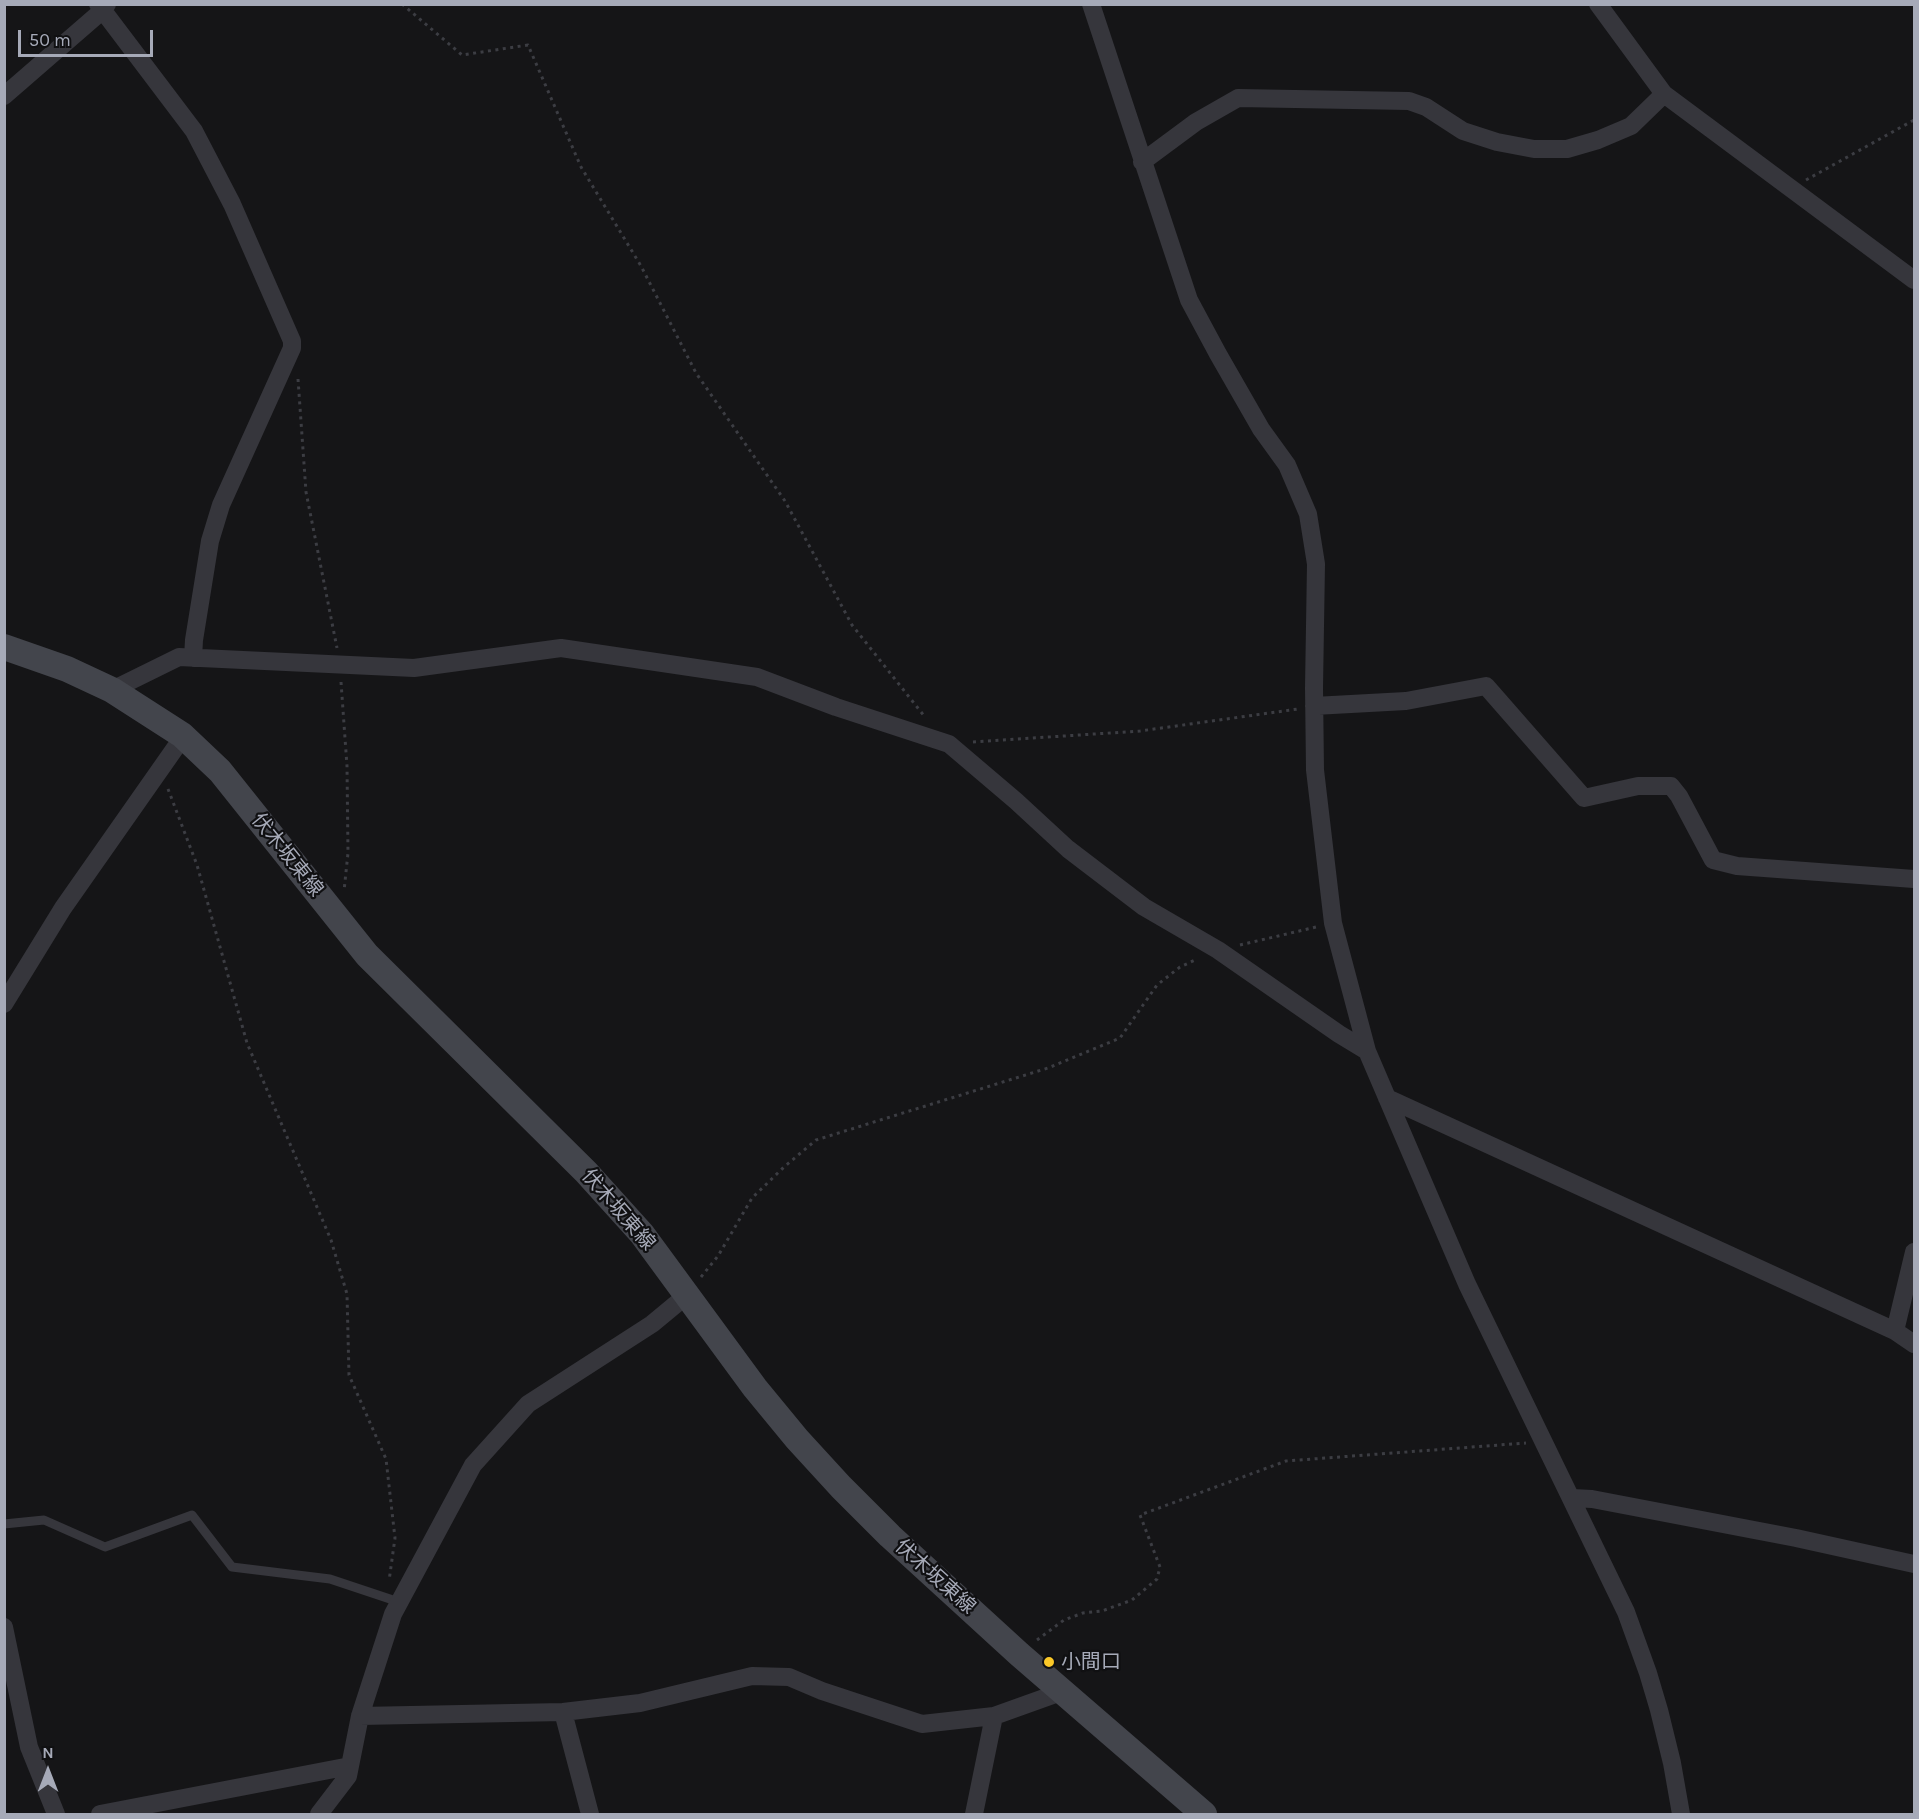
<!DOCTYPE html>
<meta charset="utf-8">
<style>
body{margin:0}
#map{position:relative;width:1919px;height:1819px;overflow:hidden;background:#151517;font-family:Karla,sans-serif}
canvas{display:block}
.frame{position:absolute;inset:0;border:6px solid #a6aab8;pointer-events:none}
.north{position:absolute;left:18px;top:1741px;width:60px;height:60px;-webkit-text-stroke:4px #101012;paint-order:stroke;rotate:0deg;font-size:16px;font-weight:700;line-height:24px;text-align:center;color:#a6aab8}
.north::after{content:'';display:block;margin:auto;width:21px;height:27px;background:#a6aab8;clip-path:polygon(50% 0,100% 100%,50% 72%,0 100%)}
.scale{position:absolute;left:18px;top:30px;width:135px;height:27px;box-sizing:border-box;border:3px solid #a6aab8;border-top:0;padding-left:8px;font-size:18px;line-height:21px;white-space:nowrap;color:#a6aab8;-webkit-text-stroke:4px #101012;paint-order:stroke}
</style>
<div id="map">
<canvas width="1919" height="1819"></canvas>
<div class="frame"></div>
<div class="north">N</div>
<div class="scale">50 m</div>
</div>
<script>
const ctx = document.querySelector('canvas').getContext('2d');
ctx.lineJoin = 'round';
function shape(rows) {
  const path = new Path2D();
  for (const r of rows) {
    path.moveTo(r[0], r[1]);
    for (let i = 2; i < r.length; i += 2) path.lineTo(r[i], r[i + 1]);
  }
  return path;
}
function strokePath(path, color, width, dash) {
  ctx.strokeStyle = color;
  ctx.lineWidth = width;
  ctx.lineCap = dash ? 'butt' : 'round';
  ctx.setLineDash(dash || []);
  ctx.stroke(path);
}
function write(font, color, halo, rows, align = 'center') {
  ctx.font = font + ' Karla,"Noto Sans JP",sans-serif';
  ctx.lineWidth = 4.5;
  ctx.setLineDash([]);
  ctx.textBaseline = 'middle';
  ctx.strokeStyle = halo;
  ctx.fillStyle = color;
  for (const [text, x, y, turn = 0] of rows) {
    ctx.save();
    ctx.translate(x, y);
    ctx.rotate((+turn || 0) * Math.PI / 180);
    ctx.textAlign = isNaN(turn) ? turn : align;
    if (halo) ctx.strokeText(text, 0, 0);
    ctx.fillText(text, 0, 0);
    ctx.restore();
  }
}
strokePath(shape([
 [402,4,462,55,528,45,581,167,641,266,696,373,785,501,852,625,925,717],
 [1806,180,1914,120],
 [298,379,306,492,337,648],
 [341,682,347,766,348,853,344,891],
 [973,742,1140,731,1298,709],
 [168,789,197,865,247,1043,331,1240,347,1294,349,1375,386,1459,395,1538,389,1581],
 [1240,945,1316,927],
 [701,1277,718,1256,752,1198,784,1167,816,1140,1048,1068,1120,1038,1157,985,1180,967,1197,959],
 [1037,1640,1064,1620,1083,1613,1102,1611,1132,1600,1157,1579,1160,1567,1140,1515,1286,1461,1526,1443]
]), '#3c3d43', 3, [3, 4.5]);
strokePath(shape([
 [4,1524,44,1520,105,1547,192,1515,232,1567,330,1579,399,1602]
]), '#36363c', 9);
strokePath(shape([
 [98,4,194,131,232,204,292,341,292,348,221,505,210,541,194,640,193,658],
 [1091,4,1189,300,1218,354,1261,429,1287,465,1308,514,1316,564,1314,688,1315,770,1333,923,1367,1051,1467,1284,1626,1612,1648,1673,1659,1710,1672,1763,1681,1814],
 [1598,4,1664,94,1914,280],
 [4,96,103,10,107,4],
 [1142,162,1196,122,1238,98,1409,101,1426,107,1463,131,1497,142,1534,149,1567,149,1598,140,1631,126,1664,94],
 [112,690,179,657,414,668,561,648,757,677,836,707,949,744,1016,801,1068,849,1144,907,1218,950,1339,1034,1367,1051],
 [1314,706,1406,701,1486,686,1584,798,1638,786,1671,786,1679,796,1713,860,1737,866,1914,879],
 [4,1004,63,908,178,744,182,735],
 [1387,1098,1895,1331,1914,1344],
 [1895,1331,1914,1252],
 [1572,1498,1592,1499,1796,1538,1914,1564],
 [4,1627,29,1747,56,1814],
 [563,1712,590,1814],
 [360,1716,563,1712,640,1703,752,1676,789,1677,822,1691,922,1724,994,1716,1061,1692],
 [100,1814,350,1766],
 [319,1814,348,1776,360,1716,393,1614,473,1465,528,1404,652,1324,687,1295],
 [974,1814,994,1716]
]), '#36363c', 18);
strokePath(shape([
 [4,647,67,669,112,690,182,735,220,771,367,955,586,1172,642,1234,755,1388,797,1439,841,1487,890,1536,1019,1654,1204,1814]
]), '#43454c', 26);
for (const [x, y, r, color] of [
 [1049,1662,6,"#fbc828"]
]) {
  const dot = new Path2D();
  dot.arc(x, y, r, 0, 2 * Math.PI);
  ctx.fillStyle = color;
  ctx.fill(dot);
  strokePath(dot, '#101012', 2);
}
write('20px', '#a6aab8', '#101012', [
 ["伏木坂東線",287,855,51],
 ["伏木坂東線",618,1210,49],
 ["伏木坂東線",935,1577,42]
]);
write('20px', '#a6aab8', '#101012', [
 ["小間口",1061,1662]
], 'left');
</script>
